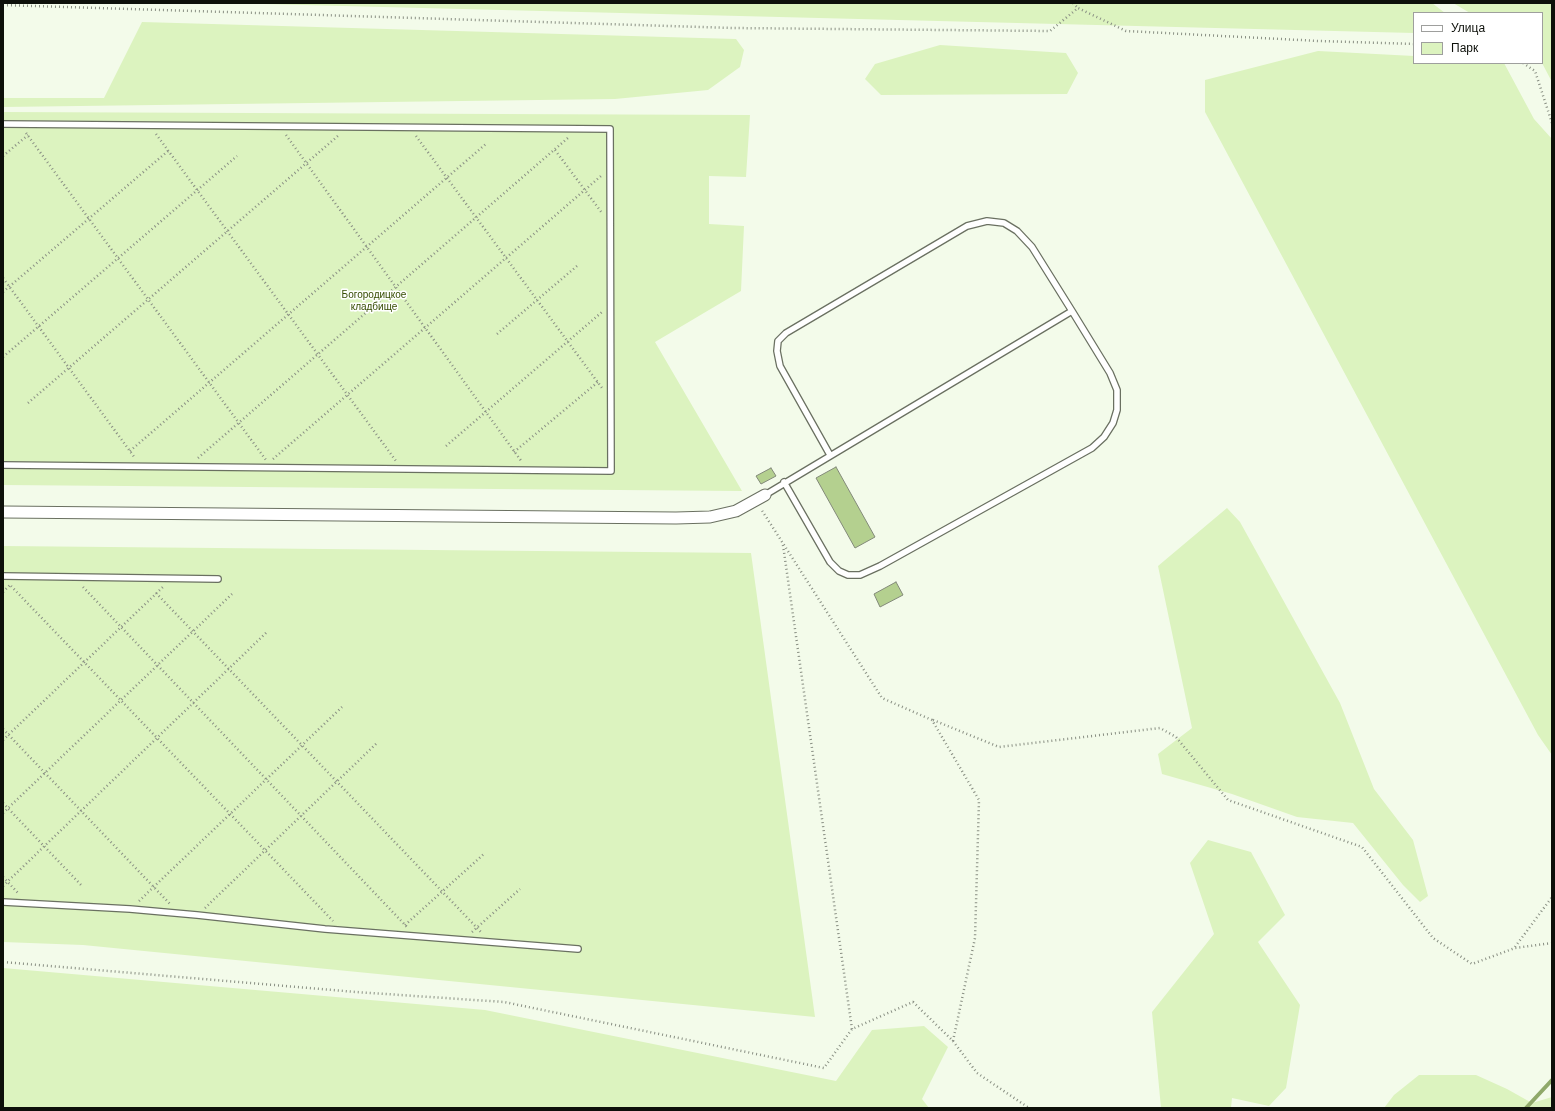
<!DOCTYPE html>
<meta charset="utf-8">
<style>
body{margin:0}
#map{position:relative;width:1555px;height:1111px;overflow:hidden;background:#f3fbea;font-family:Arial,sans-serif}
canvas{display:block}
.frame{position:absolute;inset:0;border:4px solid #0d100a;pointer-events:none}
.legend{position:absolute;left:1413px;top:12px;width:130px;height:52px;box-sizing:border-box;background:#fff;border:1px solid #9e9f9d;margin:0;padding:5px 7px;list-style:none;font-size:12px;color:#0d100a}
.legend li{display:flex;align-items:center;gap:8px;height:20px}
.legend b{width:20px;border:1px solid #9e9f9d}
</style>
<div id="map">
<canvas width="1555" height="1111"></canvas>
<div class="frame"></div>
<ul class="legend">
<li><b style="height:5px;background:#fff"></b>Улица</li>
<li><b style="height:11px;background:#dcf3bf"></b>Парк</li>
</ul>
</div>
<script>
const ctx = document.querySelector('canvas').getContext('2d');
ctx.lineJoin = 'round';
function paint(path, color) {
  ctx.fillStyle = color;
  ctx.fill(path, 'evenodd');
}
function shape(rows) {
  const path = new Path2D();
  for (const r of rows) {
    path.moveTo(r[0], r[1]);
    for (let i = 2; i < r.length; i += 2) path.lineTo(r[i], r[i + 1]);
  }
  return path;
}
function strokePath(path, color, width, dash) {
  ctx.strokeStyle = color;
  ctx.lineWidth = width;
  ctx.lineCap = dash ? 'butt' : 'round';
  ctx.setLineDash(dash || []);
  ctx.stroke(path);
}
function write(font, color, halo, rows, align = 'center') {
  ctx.font = font + ' Arial,sans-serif';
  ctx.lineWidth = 3;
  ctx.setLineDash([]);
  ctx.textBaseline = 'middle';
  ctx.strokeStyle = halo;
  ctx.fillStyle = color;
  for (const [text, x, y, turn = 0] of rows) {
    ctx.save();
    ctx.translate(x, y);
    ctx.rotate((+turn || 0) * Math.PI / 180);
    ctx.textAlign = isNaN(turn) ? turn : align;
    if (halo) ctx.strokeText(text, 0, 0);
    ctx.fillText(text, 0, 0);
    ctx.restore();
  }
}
paint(shape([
 [224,3,1432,3,1445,13,1414,13,1414,33],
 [1453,3,1552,3,1552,82,1542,63,1542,13,1470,13],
 [142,22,736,39,744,50,740,67,708,90,615,99,3,107,3,98,104,98],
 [940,45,1066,53,1078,73,1067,94,881,95,865,79,875,64],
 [1318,51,1414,56,1414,63,1504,63,1534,119,1552,139,1552,755,1538,735,1205,112,1205,80],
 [3,112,750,115,746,177,709,176,709,224,744,226,741,291,655,342,742,491,3,485],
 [1227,508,1240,522,1340,703,1374,789,1413,840,1428,896,1420,902,1403,885,1353,823,1297,817,1232,794,1162,774,1158,754,1192,728,1158,566],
 [3,546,751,553,815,1017,83,945,3,942],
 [1208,840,1251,852,1285,915,1258,942,1300,1005,1286,1088,1269,1106,1232,1098,1231,1108,1161,1108,1152,1012,1214,934,1190,863],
 [3,968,485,1010,836,1081,872,1030,924,1026,948,1047,922,1099,929,1108,3,1108],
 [1419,1075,1476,1075,1507,1089,1532,1103,1552,1097,1552,1108,1384,1108,1394,1095]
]), '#dcf3bf');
strokePath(shape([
 [1526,1108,1552,1080]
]), '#8fa96a', 4);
const building = shape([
 [836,467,875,537,855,548,816,478,836,467],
 [771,468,776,476,761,484,756,476,771,468],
 [896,582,903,595,880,607,874,594,896,582]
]);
paint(building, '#b4d08f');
strokePath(building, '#828979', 1);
const service = shape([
 [3,124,610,129,611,471,3,465],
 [784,482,830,562,839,571,848,575,860,575,880,566,1092,448,1104,437,1113,423,1117,410,1117,390,1110,373,1072,311,1032,247,1017,231,1004,223,987,221,967,226,786,333,778,341,777,351,780,366,830,455],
 [765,495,1072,311],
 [3,576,218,579],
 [3,902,130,909,197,915,325,929,578,949]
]);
const minor = shape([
 [3,512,676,518,710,517,736,511,765,495]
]);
strokePath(service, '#6a7061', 8);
strokePath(minor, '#6a7061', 13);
strokePath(shape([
 [1073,3,1078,8],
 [3,5,732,28,1050,31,1078,8,1126,31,1319,41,1414,44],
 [1523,63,1535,71,1552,123],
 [26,133,266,460],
 [156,134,396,461],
 [286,135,522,462],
 [416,136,602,388],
 [555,150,602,213],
 [3,156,28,135],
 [3,278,135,458],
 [3,292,168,151],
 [497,334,577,266],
 [3,357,237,156],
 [28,403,339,135],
 [446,446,602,312],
 [130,451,487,143],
 [514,452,598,382],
 [198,458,569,137],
 [273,459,601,176],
 [783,545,852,1029],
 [11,586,333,921],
 [83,587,407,927],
 [3,592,10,585],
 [156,593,481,932],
 [933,720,999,747,1160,728,1176,737,1228,800,1362,847,1433,938,1472,964,1515,948,1552,943],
 [3,729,170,904],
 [3,740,163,587],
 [3,803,82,886],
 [3,813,232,594],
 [3,877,19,894],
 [3,886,268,631],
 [139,901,342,707],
 [205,908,377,743],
 [405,925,485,853],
 [472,932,520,889],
 [1515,947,1552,897],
 [3,962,356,992,504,1002,824,1068,852,1029,913,1002,953,1041,975,938,979,800,932,720,882,698,761,509],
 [953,1041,977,1073,1029,1108]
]), '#898f83', 2.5, [1, 3]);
strokePath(service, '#fff', 5.5);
strokePath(minor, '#fff', 11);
write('10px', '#354c01', '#fff', [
 ["Богородицкое",374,295],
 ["кладбище",374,307]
]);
</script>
